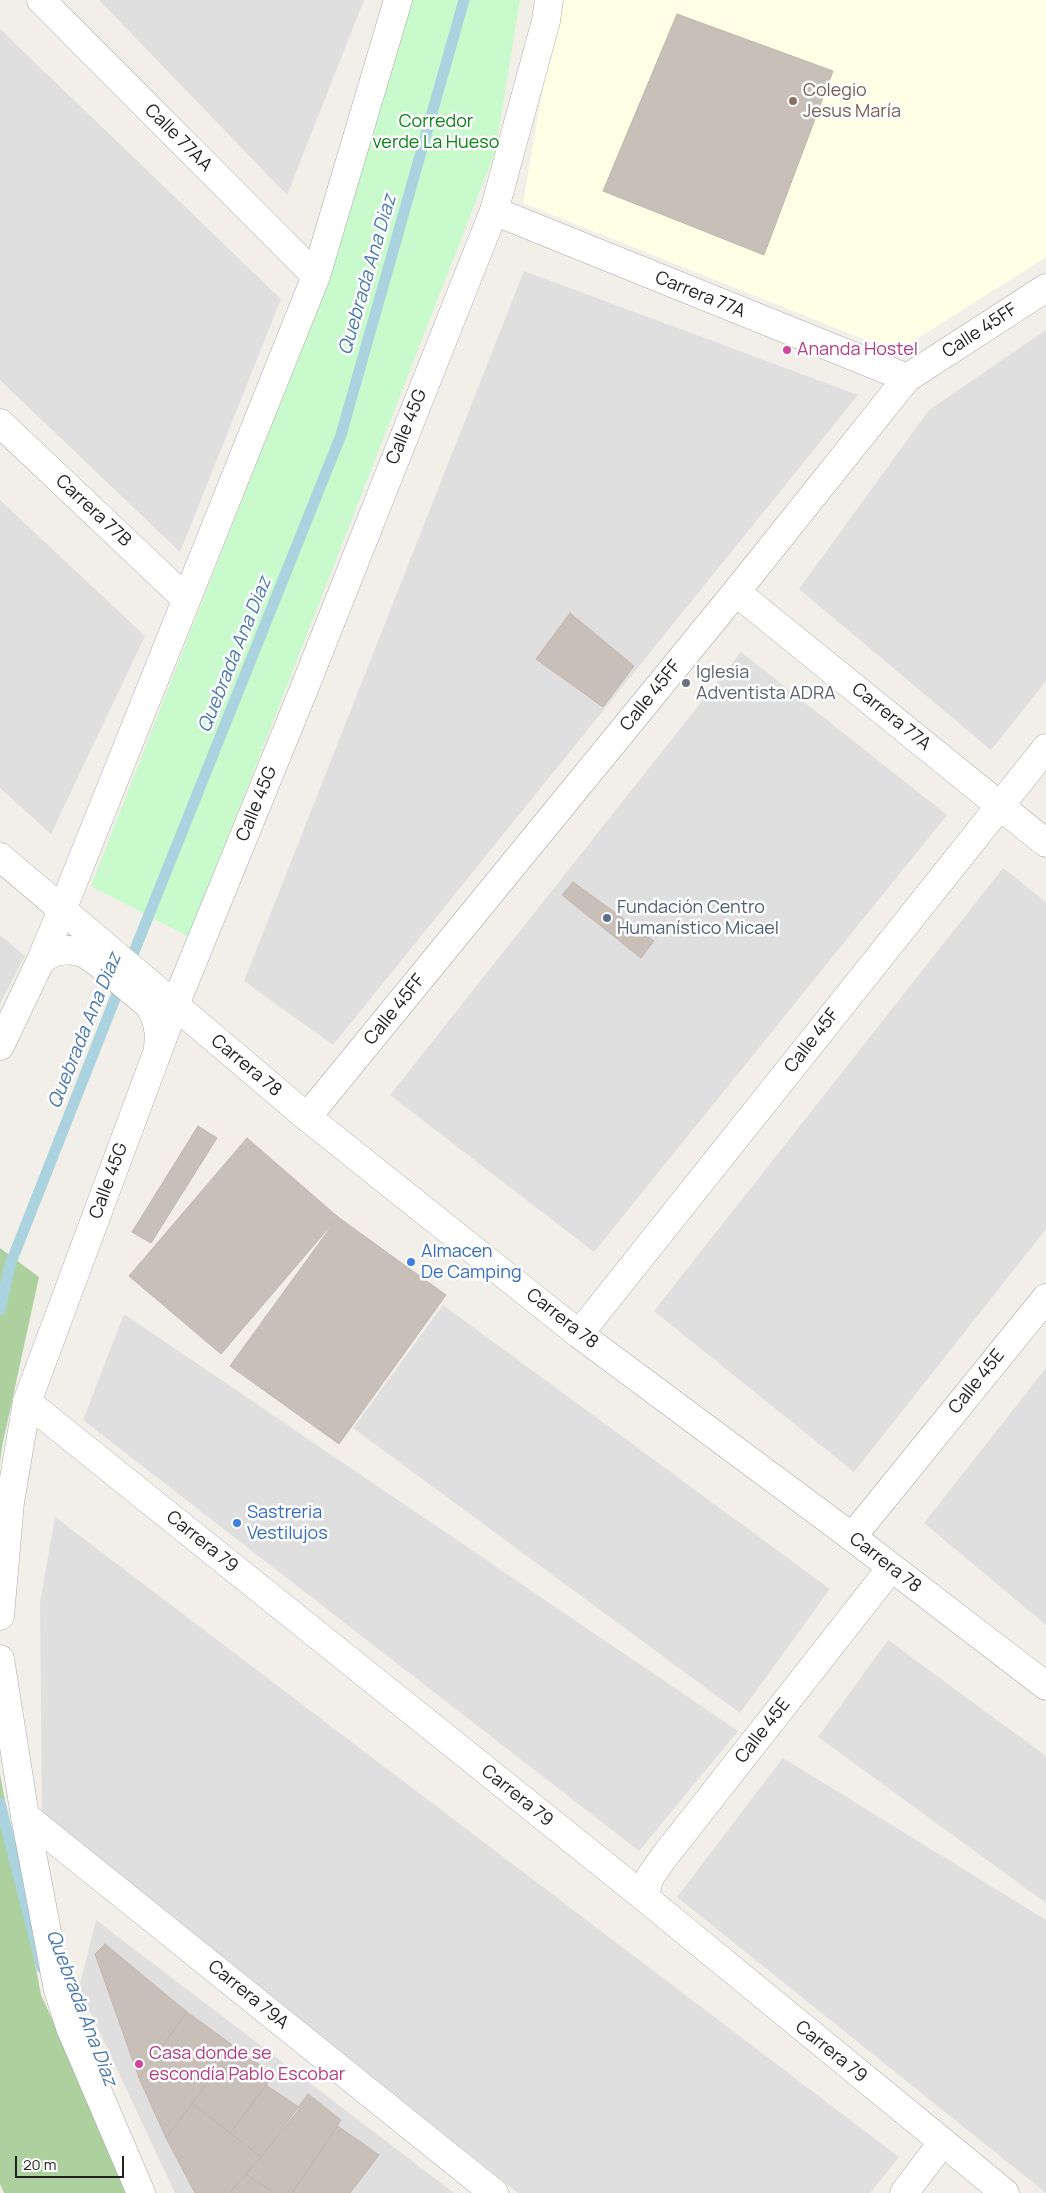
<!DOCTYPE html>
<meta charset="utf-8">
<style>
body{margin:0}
#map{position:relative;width:1046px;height:2193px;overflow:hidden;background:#f2efe9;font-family:Manrope,sans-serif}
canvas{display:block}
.scale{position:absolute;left:15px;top:2156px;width:109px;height:22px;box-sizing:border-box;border:2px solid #222;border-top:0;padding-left:6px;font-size:15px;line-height:18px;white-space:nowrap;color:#222;-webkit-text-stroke:4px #fff;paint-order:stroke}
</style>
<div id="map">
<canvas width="1046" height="2193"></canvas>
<div class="scale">20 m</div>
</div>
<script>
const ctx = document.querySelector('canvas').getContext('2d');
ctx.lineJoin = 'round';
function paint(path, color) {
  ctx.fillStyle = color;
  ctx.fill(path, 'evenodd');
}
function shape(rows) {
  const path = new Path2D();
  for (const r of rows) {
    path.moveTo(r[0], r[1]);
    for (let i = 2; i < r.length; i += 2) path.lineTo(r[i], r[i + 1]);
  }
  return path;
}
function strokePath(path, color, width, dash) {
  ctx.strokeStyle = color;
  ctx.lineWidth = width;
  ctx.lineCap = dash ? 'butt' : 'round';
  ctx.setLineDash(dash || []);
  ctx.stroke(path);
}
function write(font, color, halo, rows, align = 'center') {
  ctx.font = font + ' Manrope,sans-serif';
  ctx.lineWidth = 5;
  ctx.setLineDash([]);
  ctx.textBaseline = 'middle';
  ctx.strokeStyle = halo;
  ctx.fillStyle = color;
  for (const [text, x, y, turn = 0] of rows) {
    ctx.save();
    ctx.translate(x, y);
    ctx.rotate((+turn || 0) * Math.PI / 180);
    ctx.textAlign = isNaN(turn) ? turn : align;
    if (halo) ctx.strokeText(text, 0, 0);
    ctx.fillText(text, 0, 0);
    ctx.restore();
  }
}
paint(shape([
 [99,0,364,0,287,195],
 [0,29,281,299,180,552,0,380],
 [524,271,858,395,333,1045,244,981],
 [1046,330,1046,681,991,750,799,589,929,410],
 [0,500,145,636,51,834,0,788],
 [741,652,947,815,594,1252,390,1095],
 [1003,868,1046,902,1046,1229,854,1472,654,1311],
 [0,935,25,956,0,1004],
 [443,1305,830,1589,740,1713,353,1428],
 [124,1314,738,1731,639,1851,83,1420],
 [1046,1368,1046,1625,924,1523],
 [55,1517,899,2157,870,2193,518,2193,42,1816,40,1603],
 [888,1640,1046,1756,1046,1903,818,1737],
 [783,1758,1046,1920,1046,2193,677,1897],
 [96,1920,454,2193,175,2193,79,1988]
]), '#e0dfdf');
paint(shape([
 [558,0,1046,0,1046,257,896,352,523,203]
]), '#ffffe5');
paint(shape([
 [0,1248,39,1277,2,1447,0,1462],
 [0,1774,41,1995,132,2193,4,2193,0,2184]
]), '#add19e');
paint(shape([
 [412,0,520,0,495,152,189,937,91,886,328,280]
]), '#c8facc');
strokePath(shape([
 [128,967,341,435,464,0],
 [0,1310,10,1265,122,981],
 [0,1803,42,1968]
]), '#aad3df', 11);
const building = shape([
 [677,14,833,71,764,255,603,191,677,14],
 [570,613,634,666,603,707,536,659,570,613],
 [573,882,654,941,641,958,562,895,573,882],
 [198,1126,217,1138,151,1243,132,1232,198,1126],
 [247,1138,338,1217,221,1354,129,1276,247,1138],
 [338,1217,446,1295,339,1444,230,1366,338,1217],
 [105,1944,187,2012,139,2078,95,1954,105,1944],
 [187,2012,235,2047,166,2138,139,2078,187,2012],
 [235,2047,274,2075,230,2133,192,2103,235,2047],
 [266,2085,300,2108,261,2157,230,2133,266,2085],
 [308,2094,341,2120,292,2193,274,2193,246,2174,261,2157,308,2094],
 [192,2103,261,2157,229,2193,195,2193,166,2138,192,2103],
 [338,2126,379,2155,350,2193,292,2193,338,2126],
 [246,2174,274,2193,229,2193,246,2174]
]);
paint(building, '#c7bfb8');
strokePath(building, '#c4b6ab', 1);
const minor = shape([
 [41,0,316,276],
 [494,211,907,378],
 [0,423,186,599],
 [736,592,1046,843],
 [307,1117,736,592,907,378,1046,288],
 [579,1334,1046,748],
 [27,1402,644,1897,1005,2193],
 [852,1537,1046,1298],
 [25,1816,494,2193],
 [644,1897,650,1877,664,1857,891,1568],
 [904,2193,942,2143]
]);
const tertiary = shape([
 [0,857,307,1117,579,1334,852,1537,1046,1686],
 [41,960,54,952,69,950,84,953,97,962,149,1005,156,1019,159,1034,158,1048],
 [0,1046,41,960,62,910,316,276,398,0],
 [0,1616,10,1502,27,1402,175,1005,304,689,494,211,546,21,549,0],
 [0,1659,25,1816,58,1990,70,2027,141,2193]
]);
strokePath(minor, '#a9a9a9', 29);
strokePath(tertiary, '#a9a9a9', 29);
strokePath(minor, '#fff', 28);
strokePath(tertiary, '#fff', 28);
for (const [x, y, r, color] of [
 [793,101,5,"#8d6e63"],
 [787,350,5,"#d1479c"],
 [686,683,5,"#6b7280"],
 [607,918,5,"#5c6f8a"],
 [411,1262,5,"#3f7fe0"],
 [237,1523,5,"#3f7fe0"],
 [139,2064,5,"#d1479c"]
]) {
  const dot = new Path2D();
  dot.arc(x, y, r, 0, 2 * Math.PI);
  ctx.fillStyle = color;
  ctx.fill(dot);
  strokePath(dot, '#fff', 2);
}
write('18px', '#785e54', '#fff', [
 ["Colegio",803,91],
 ["Jesus María",803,112]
], 'left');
write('18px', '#0c8416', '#fff', [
 ["Corredor",436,122],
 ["verde La Hueso",436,143]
]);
write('18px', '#222', '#fff', [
 ["Calle 77AA",178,138,45],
 ["Carrera 77A",700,295,22],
 ["Calle 45FF",980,331,-33],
 ["Calle 45G",407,427,-68],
 ["Carrera 77B",93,511,43],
 ["Calle 45FF",651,696,-51],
 ["Carrera 77A",891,717,39],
 ["Calle 45G",257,804,-68],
 ["Calle 45FF",395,1010,-51],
 ["Calle 45F",812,1041,-52],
 ["Carrera 78",246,1066,40],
 ["Calle 45G",109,1181,-70],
 ["Carrera 78",562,1319,38],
 ["Calle 45E",977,1382,-51],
 ["Carrera 79",202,1542,39],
 ["Carrera 78",885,1563,38],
 ["Calle 45E",763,1731,-52],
 ["Carrera 79",517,1796,39],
 ["Carrera 79A",248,1995,39],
 ["Carrera 79",831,2052,39]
]);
write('18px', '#b23c85', '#fff', [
 ["Ananda Hostel",797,350],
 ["Casa donde se",149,2054],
 ["escondía Pablo Escobar",149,2075]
], 'left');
write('18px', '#5b616d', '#fff', [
 ["Iglesia",696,673],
 ["Adventista ADRA",696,694]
], 'left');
write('18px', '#4e5e75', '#fff', [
 ["Fundación Centro",617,908],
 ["Humanístico Micael",617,929]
], 'left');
write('18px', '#366cbe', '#fff', [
 ["Almacen",421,1252],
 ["De Camping",421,1273],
 ["Sastreria",247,1513],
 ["Vestilujos",247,1534]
], 'left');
write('italic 19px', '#4a7aab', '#fff', [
 ["Quebrada Ana Diaz",368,275,-74],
 ["Quebrada Ana Diaz",235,655,-68],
 ["Quebrada Ana Diaz",85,1031,-68],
 ["Quebrada Ana Diaz",81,2008,69]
]);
</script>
